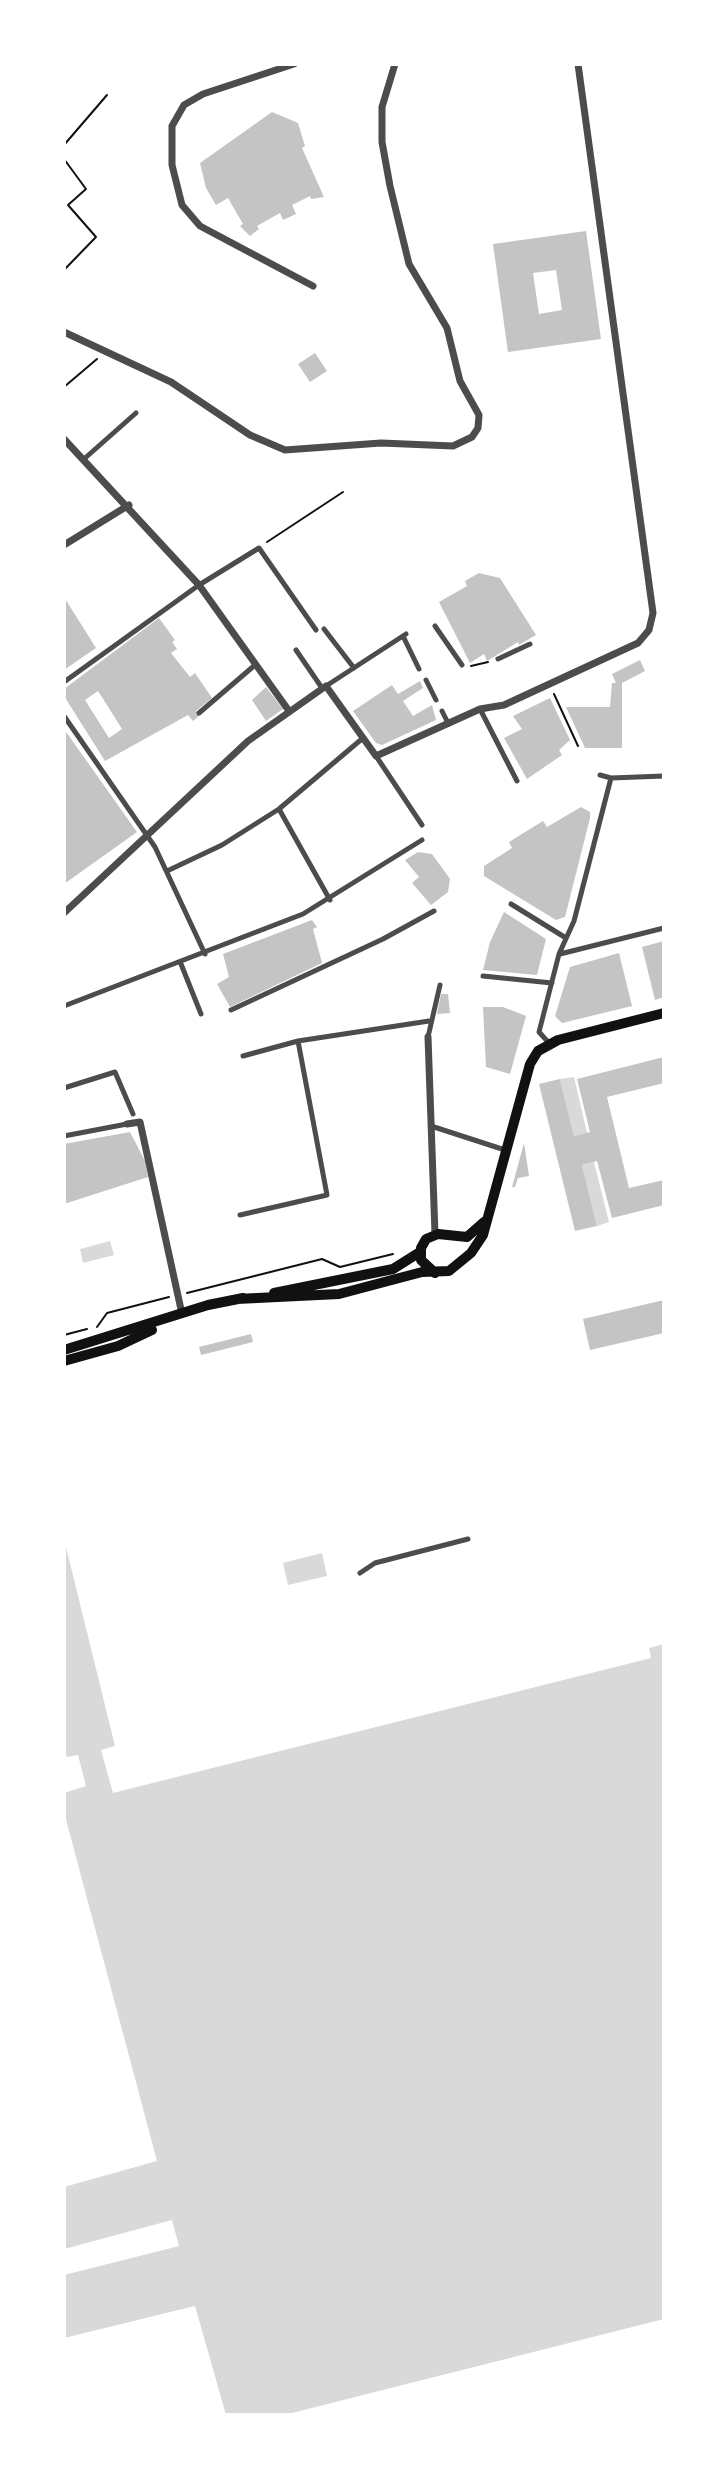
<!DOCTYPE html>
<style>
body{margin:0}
#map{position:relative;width:728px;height:2479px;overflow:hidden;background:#fff;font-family:"Fira Sans",sans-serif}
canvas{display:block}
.frame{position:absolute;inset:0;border:66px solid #fff;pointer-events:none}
</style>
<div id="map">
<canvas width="728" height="2479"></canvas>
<div class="frame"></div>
</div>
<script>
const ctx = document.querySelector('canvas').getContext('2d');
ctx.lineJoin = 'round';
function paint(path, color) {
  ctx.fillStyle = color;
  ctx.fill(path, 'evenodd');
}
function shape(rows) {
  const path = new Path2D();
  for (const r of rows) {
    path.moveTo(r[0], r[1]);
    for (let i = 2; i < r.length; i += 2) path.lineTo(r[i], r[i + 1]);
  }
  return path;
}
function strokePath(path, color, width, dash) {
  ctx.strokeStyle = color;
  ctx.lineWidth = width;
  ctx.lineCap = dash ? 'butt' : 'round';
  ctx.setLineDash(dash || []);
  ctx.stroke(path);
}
paint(shape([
 [574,1077,587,1133,574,1136,560,1079],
 [594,1162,609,1222,597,1226,582,1165],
 [110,1241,114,1255,83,1263,80,1249],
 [64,1539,115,1746,101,1750,113,1793,651,1658,649,1648,664,1644,664,2319,284,2415,226,2415,195,2306,64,2338,64,2275,179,2246,172,2220,64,2249,64,2187,157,2161,64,1812,64,1793,86,1786,78,1755,67,1757,64,1747],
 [322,1553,327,1576,288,1585,283,1563]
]), '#d9d9d9');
paint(shape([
 [272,112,298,123,305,146,302,148,324,197,311,199,310,196,292,205,296,214,283,220,280,213,257,226,259,229,250,236,240,226,243,224,228,198,216,205,206,188,200,163],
 [586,231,601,339,508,352,493,244],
 [556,270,562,310,539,314,533,273],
 [315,353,327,371,310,382,298,364],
 [479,573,500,578,536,635,519,645,518,642,487,661,484,654,470,663,439,602,467,586,465,581],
 [64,597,96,648,64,670],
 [159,618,175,640,172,642,177,649,171,653,190,677,195,673,212,698,196,711,200,715,193,721,188,715,105,761,64,696,64,689],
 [98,691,122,729,109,738,85,700],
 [640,660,645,671,622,683,622,748,585,748,566,707,610,707,612,683,616,683,612,674],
 [420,681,423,688,403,701,413,716,432,705,436,720,382,745,376,743,353,711,392,685,398,694],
 [266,687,283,709,266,721,252,700],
 [550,698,570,740,559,750,562,755,527,779,504,738,522,729,513,716],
 [64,729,137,832,64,884],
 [581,807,590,812,590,818,565,917,556,920,484,876,484,866,512,848,509,842,543,821,547,827],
 [418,852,432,854,450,879,448,892,431,905,412,883,419,877,405,860],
 [504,912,546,939,537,975,483,970,490,942],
 [312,920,317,927,313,929,322,963,230,1007,217,984,229,977,223,954],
 [664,941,664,997,655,1000,642,947],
 [619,953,632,1006,562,1023,555,1016,570,967],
 [441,994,448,994,450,1013,437,1014],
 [483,1007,503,1007,526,1016,510,1074,486,1067],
 [664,1057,664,1083,607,1097,629,1188,664,1180,664,1205,612,1218,597,1161,582,1165,597,1226,575,1231,539,1084,560,1079,574,1136,590,1132,577,1079],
 [130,1132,145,1161,148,1177,64,1204,64,1144],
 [524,1143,529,1176,518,1178,515,1187,512,1187],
 [664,1300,664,1333,590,1350,583,1319],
 [251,1334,253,1342,201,1355,199,1347]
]), '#c4c4c4');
strokePath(shape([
 [64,145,107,95],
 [64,159,86,189,68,205,96,237,64,270],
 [64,387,97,359],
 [267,542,343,492],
 [471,666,488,662],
 [554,694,578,746],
 [187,1293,322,1259,340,1267,393,1254],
 [97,1327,107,1313,169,1297],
 [64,1335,87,1329]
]), '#111', 2);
strokePath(shape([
 [84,459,136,413],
 [435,626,462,665],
 [324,629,354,668],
 [403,636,419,669],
 [296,650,322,688],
 [498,659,530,644],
 [426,680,436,700],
 [64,682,199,585,259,548,316,630],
 [326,686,406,634],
 [480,709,517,781],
 [442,711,448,723],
 [199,713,255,665],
 [64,716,155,847,205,954],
 [376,756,422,825],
 [600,775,611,778,664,776],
 [279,809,330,900],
 [167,871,222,845,279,809,363,738],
 [511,904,566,938],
 [560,954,664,928],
 [181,964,201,1014],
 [483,976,552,983],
 [64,1006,303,914,422,840],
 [231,1010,383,939,434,911],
 [428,1037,440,985],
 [549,1043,539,1032,559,954,574,921,611,778],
 [243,1056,298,1041,429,1021],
 [64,1088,115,1072,133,1114],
 [431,1126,505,1150],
 [64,1136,127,1124],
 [240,1215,327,1195,298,1041],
 [360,1573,375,1563,468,1539]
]), '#4c4c4c', 5);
strokePath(shape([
 [294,64,203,94,184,105,172,126,172,165,182,205,200,226,313,286],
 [64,332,171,382,250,435,285,450,381,443,453,446,472,437,478,428,479,415,460,381,447,328,409,264,390,186,382,142,382,107,395,64],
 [64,439,199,585,289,711],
 [64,545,129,505],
 [64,913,248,741,326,686,376,756,480,709,504,705,638,643,649,630,653,613,578,64],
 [428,1037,435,1234],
 [127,1124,140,1122,182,1314]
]), '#4c4c4c', 7);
strokePath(shape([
 [435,1273,421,1260,421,1248,426,1239,438,1234,467,1237,484,1222],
 [274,1293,393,1269,420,1252],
 [237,1299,339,1294,422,1272,449,1271,471,1253,483,1235,530,1064,538,1051,558,1040,664,1013],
 [64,1350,208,1305,243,1298],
 [64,1361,118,1346,152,1330]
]), '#111', 10);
</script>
